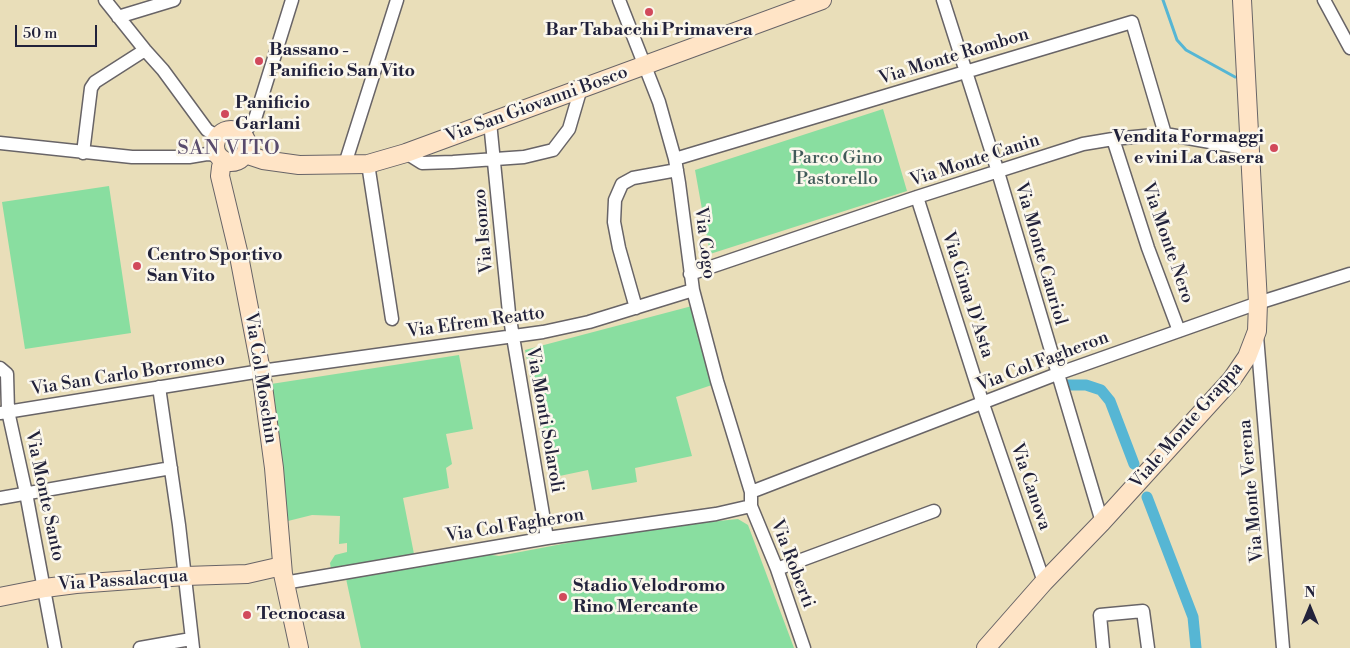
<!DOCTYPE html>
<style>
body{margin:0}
#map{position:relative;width:1350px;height:648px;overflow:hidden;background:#e9deb9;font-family:"Libre Bodoni",serif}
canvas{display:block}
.north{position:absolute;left:1285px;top:583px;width:50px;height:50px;-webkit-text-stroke:4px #fbf7ec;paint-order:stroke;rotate:0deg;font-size:14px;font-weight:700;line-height:20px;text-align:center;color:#22223b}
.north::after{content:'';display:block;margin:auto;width:18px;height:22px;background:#22223b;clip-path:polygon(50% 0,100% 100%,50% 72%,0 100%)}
.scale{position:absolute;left:15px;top:25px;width:82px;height:22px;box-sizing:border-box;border:2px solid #22223b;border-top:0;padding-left:6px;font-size:15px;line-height:18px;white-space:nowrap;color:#22223b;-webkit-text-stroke:4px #fbf7ec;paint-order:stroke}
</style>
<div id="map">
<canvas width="1350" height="648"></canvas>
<div class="north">N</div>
<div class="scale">50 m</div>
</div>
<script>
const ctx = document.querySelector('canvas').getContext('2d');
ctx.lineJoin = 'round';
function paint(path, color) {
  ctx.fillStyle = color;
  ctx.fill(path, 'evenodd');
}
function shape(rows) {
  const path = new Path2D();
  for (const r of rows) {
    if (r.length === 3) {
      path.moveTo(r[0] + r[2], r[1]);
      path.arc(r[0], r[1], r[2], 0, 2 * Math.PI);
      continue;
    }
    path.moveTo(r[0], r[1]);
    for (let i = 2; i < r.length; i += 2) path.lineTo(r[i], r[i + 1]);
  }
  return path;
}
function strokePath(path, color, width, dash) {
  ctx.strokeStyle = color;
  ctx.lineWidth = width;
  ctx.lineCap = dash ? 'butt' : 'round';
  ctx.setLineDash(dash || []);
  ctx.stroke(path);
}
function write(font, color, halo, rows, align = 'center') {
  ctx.font = font + ' "Libre Bodoni",serif';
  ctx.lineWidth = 5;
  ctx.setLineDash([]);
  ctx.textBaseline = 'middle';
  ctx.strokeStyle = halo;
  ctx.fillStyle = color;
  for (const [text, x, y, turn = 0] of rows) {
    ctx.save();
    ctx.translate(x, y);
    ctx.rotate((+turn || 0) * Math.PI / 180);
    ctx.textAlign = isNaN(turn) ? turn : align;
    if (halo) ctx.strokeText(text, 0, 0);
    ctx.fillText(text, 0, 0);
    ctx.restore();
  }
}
paint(shape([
 [883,109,907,191,710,254,695,170],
 [109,186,131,333,25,349,2,202],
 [692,306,715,384,676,397,692,456,635,468,637,482,592,490,588,470,550,478,525,350],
 [459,355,473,429,446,434,452,464,446,468,449,488,403,498,414,554,331,569,330,563,335,555,347,552,347,543,339,544,340,516,312,515,288,521,271,384],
 [738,519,748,525,794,648,361,648,345,574,485,554,499,556,641,529]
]), '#89dea0');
strokePath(shape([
 [1163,0,1177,40,1186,50,1235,77]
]), '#56b6d4', 3);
strokePath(shape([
 [1067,385,1086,385,1101,390,1110,401,1134,464],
 [1147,497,1193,617,1196,648]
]), '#56b6d4', 11);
const street = shape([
 [105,0,145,50,163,70,207,130,218,137],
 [619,0,659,102,675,159,679,183,693,290,717,381,751,492,751,506,777,569,804,648],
 [943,0,998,172,1102,522],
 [1324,0,1350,48],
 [118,17,174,0],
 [490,122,509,313,547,538],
 [242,135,255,119,292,0],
 [1113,139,1148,248,1179,331],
 [0,143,132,157,189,157,207,154,218,155],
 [83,153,91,88,95,82,145,50],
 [406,153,422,163,453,162,524,157,553,150,569,129,581,88],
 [675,159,1132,22,1165,134],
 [345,164,397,0],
 [368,164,392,319],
 [917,197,983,404,1044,582],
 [690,274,917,197,1083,144,1113,139,1165,134,1250,149],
 [636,308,619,248,614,222,615,200,622,184,633,178,677,170],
 [1257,336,1283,648],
 [0,368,7,374,8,411,26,493,55,648],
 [159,387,179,525,193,648],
 [0,413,261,371,543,332,589,322,693,290],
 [751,492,1057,374,1258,303,1350,274],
 [0,498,171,468],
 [777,569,934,511],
 [284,583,547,538,716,514,751,506],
 [140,648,191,639],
 [1103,648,1100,615,1143,611,1148,648]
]);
const secondary = shape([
 [231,146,16],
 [245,154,263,160,299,165,368,164,406,153,822,0],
 [224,161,221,167,220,176,238,251,261,371,274,468,283,574,299,648],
 [0,597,45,588,76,584,185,576,247,574,282,566],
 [986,648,1044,582,1102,522,1232,379,1247,357,1257,331,1258,303,1242,0]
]);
strokePath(street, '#686467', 15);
strokePath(secondary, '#686467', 20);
strokePath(street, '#fff', 12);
strokePath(secondary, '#ffe4c6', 18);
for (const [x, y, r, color] of [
 [649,12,5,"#d1495b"],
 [259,61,5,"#d1495b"],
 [225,114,5,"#d1495b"],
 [1274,148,5,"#d1495b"],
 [137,266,5,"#d1495b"],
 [563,597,5,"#d1495b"],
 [247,615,5,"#d1495b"]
]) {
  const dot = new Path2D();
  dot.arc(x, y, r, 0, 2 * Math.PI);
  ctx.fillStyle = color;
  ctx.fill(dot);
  strokePath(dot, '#fbf7ec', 2);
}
write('bold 18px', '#22223b', '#fbf7ec', [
 ["Bar Tabacchi Primavera",649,31,"center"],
 ["Bassano -",269,51],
 ["Panificio San Vito",269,72],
 ["Panificio",235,104],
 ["Garlani",235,125],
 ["Vendita Formaggi",1264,138,"right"],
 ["e vini La Casera",1264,159,"right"],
 ["Centro Sportivo",147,256],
 ["San Vito",147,277],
 ["Stadio Velodromo",573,587],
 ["Rino Mercante",573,608],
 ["Tecnocasa",257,615]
], 'left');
write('18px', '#22223b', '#fbf7ec', [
 ["Via Monte Rombon",954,57,-17],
 ["Via San Giovanni Bosco",537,105,-20],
 ["Via Monte Canin",975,161,-18],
 ["Via Isonzo",484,231,-95],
 ["Via Cogo",704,243,83],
 ["Via Monte Nero",1167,243,71],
 ["Via Monte Cauriol",1040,254,74],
 ["Via Cima D'Asta",967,295,72],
 ["Via Efrem Reatto",476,323,-8],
 ["Via Col Fagheron",1043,362,-21],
 ["Via San Carlo Borromeo",128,375,-9],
 ["Via Col Moschin",260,378,81],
 ["Via Monti Solaroli",544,420,80],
 ["Viale Monte Grappa",1187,426,-49],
 ["Via Canova",1030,487,71],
 ["Via Monte Verena",1252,491,-95],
 ["Via Monte Santo",44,496,78],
 ["Via Col Fagheron",515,526,-9],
 ["Via Roberti",792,564,69],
 ["Via Passalacqua",123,581,-4]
]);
write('18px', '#415a59', '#fbf7ec', [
 ["Parco Gino",837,159],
 ["Pastorello",837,180]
]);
ctx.letterSpacing = '1px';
write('20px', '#594c6d', '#fbf7ec', [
 ["SAN VITO",229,149]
]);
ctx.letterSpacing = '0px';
</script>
